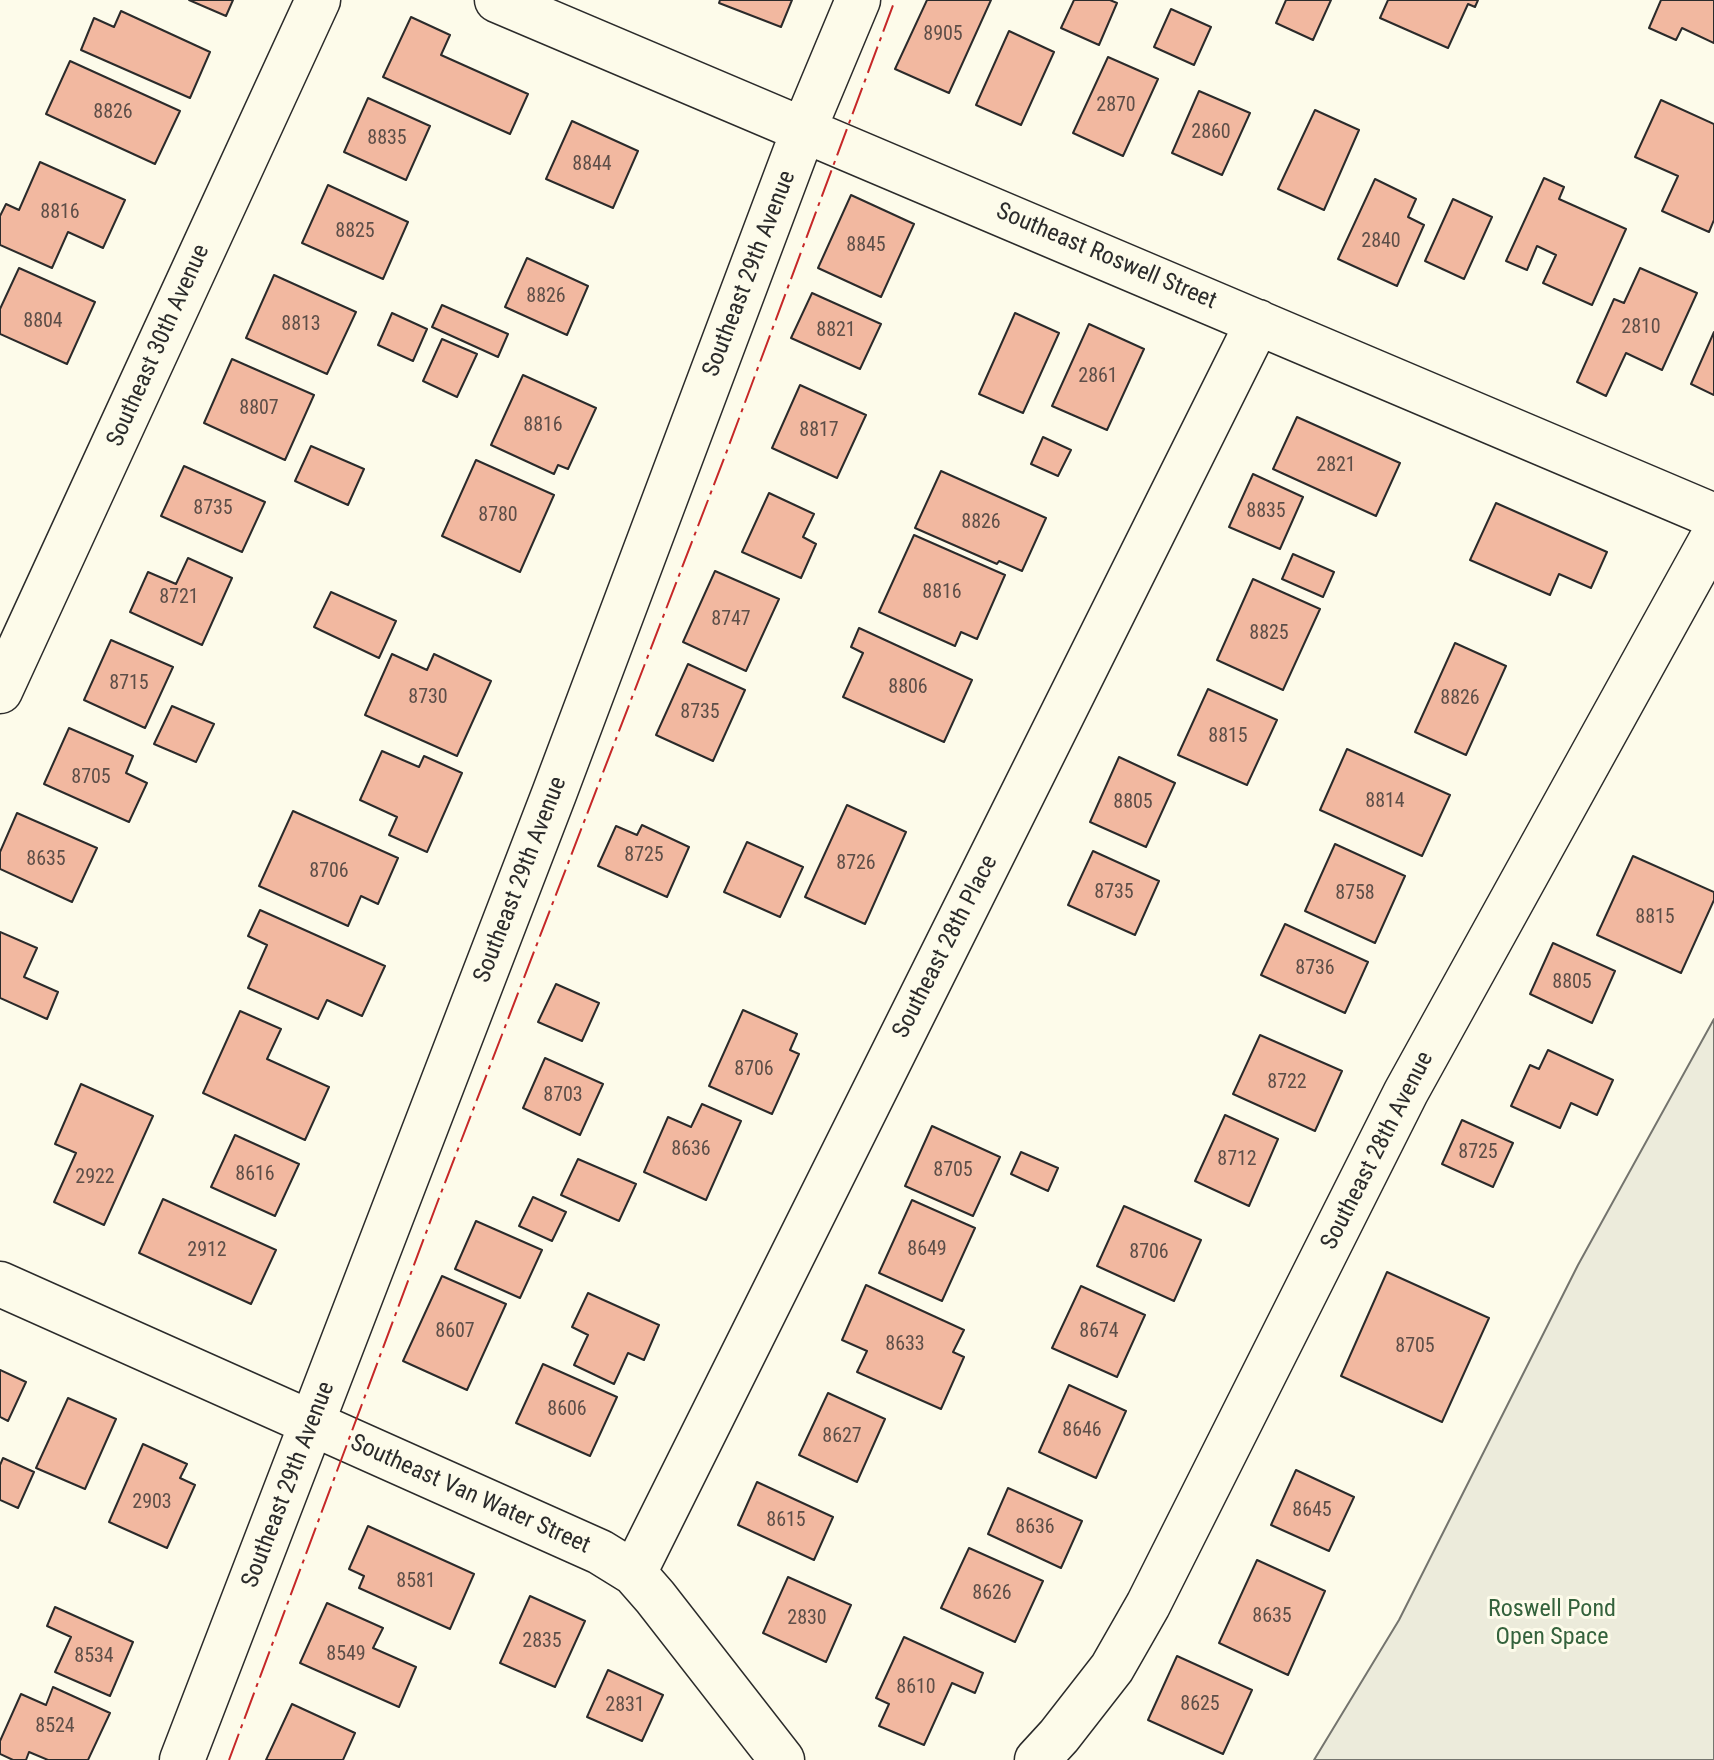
<!DOCTYPE html>
<style>
body{margin:0}
canvas{display:block;background:#fdfbea}
</style>
<canvas width="1714" height="1760"></canvas>
<script>
const ctx = document.querySelector('canvas').getContext('2d');
ctx.lineJoin = 'round';
function paint(path, color) {
  ctx.fillStyle = color;
  ctx.fill(path, 'evenodd');
}
function shape(rows) {
  const path = new Path2D();
  for (const r of rows) {
    path.moveTo(r[0], r[1]);
    for (let i = 2; i < r.length; i += 2) path.lineTo(r[i], r[i + 1]);
  }
  return path;
}
function strokePath(path, color, width, dash) {
  ctx.strokeStyle = color;
  ctx.lineWidth = width;
  ctx.lineCap = dash ? 'butt' : 'round';
  ctx.setLineDash(dash || []);
  ctx.stroke(path);
}
function write(font, color, halo, rows, align = 'center') {
  ctx.font = font + ' "Roboto Condensed",sans-serif';
  ctx.lineWidth = 6;
  ctx.setLineDash([]);
  ctx.textBaseline = 'middle';
  ctx.strokeStyle = halo;
  ctx.fillStyle = color;
  for (const [text, x, y, turn = 0] of rows) {
    ctx.save();
    ctx.translate(x, y);
    ctx.rotate((+turn || 0) * Math.PI / 180);
    ctx.textAlign = isNaN(turn) ? turn : align;
    if (halo) ctx.strokeText(text, 0, 0);
    ctx.fillText(text, 0, 0);
    ctx.restore();
  }
}
const green = shape([
 [1714,1019,1714,1760,1314,1760,1399,1620,1578,1265,1714,1019]
]);
paint(green, '#ecebdb');
strokePath(green, '#74746e', 2);
const building = shape([
 [189,0,233,0,226,16,189,0],
 [720,0,792,0,781,27,719,3,720,0],
 [927,0,991,0,949,93,895,69,927,0],
 [1074,0,1110,0,1117,3,1099,45,1061,28,1074,0],
 [1286,0,1331,0,1313,40,1276,23,1286,0],
 [1388,0,1478,0,1475,7,1468,4,1448,48,1380,18,1388,0],
 [1661,0,1714,0,1714,43,1682,28,1676,40,1649,28,1661,0],
 [1171,9,1211,27,1194,65,1154,47,1171,9],
 [121,11,210,52,190,98,81,50,94,18,114,27,121,11],
 [411,17,450,35,441,55,528,94,510,134,383,77,411,17],
 [1009,31,1054,52,1021,125,976,105,1009,31],
 [1108,57,1158,79,1123,156,1073,133,1108,57],
 [70,61,180,111,155,164,46,114,70,61],
 [1199,91,1250,113,1222,175,1172,153,1199,91],
 [368,98,430,126,406,180,344,152,368,98],
 [1661,100,1714,124,1714,220,1709,232,1662,211,1678,176,1635,157,1661,100],
 [1315,110,1359,130,1324,210,1278,189,1315,110],
 [572,121,638,151,613,208,546,179,572,121],
 [40,162,125,200,103,248,68,232,52,268,0,245,0,216,6,204,19,210,40,162],
 [1544,178,1564,187,1559,199,1626,229,1592,305,1543,283,1556,255,1537,246,1527,270,1506,261,1544,178],
 [1375,179,1416,199,1408,217,1424,225,1397,286,1338,259,1375,179],
 [328,185,408,222,383,279,302,243,328,185],
 [851,195,914,224,881,297,818,268,851,195],
 [1453,199,1492,217,1464,279,1425,261,1453,199],
 [527,258,588,286,567,335,505,307,527,258],
 [19,268,95,302,67,364,0,334,0,309,19,268],
 [1640,268,1697,293,1662,370,1626,353,1606,396,1577,382,1614,299,1624,303,1640,268],
 [274,275,356,312,327,374,246,338,274,275],
 [812,293,881,324,860,369,791,338,812,293],
 [442,305,508,334,498,357,432,327,442,305],
 [392,313,427,329,413,361,378,345,392,313],
 [1015,313,1059,333,1023,413,979,394,1015,313],
 [1089,324,1144,349,1107,430,1052,406,1089,324],
 [1714,332,1714,395,1691,384,1714,332],
 [442,339,477,354,457,397,423,381,442,339],
 [232,359,314,395,285,460,204,423,232,359],
 [523,375,596,408,568,469,558,465,554,474,491,445,523,375],
 [800,385,866,415,837,478,772,448,800,385],
 [1297,417,1400,463,1376,516,1273,469,1297,417],
 [1043,437,1071,450,1058,476,1031,464,1043,437],
 [311,446,364,469,348,505,295,481,311,446],
 [476,460,554,495,520,572,442,536,476,460],
 [184,466,265,502,242,552,161,516,184,466],
 [941,471,1046,518,1022,571,999,561,997,564,915,528,941,471],
 [1253,474,1303,497,1280,549,1229,527,1253,474],
 [769,493,814,514,803,537,816,544,801,578,742,552,769,493],
 [1496,503,1607,552,1591,588,1559,574,1550,595,1470,560,1496,503],
 [914,535,1005,575,977,639,961,632,955,646,879,612,914,535],
 [1293,554,1334,572,1323,597,1282,579,1293,554],
 [188,558,232,578,202,645,130,612,148,572,176,584,188,558],
 [715,571,779,599,746,671,683,642,715,571],
 [1253,579,1320,609,1283,690,1217,660,1253,579],
 [331,592,396,621,379,658,314,627,331,592],
 [859,628,972,680,944,742,843,697,863,653,851,647,859,628],
 [111,640,173,667,145,728,84,700,111,640],
 [1455,643,1506,666,1466,755,1415,732,1455,643],
 [392,654,427,670,434,654,491,681,457,756,365,715,392,654],
 [688,664,745,690,713,761,656,735,688,664],
 [1208,689,1277,720,1247,785,1178,755,1208,689],
 [172,706,214,724,196,762,154,744,172,706],
 [69,728,133,756,126,773,147,783,129,822,44,784,69,728],
 [1347,749,1450,795,1422,856,1320,810,1347,749],
 [382,751,419,767,424,756,462,773,427,852,389,835,397,817,360,800,382,751],
 [1119,757,1175,783,1146,847,1090,822,1119,757],
 [847,805,906,832,865,924,805,897,847,805],
 [293,811,398,858,378,904,361,896,348,926,259,886,293,811],
 [17,813,97,848,72,902,0,869,0,852,17,813],
 [642,825,689,847,667,897,598,866,616,826,637,835,642,825],
 [747,842,803,867,780,917,724,892,747,842],
 [1335,844,1405,876,1375,943,1305,911,1335,844],
 [1093,851,1159,881,1135,935,1068,905,1093,851],
 [1633,856,1714,892,1714,900,1681,973,1597,935,1633,856],
 [260,910,385,966,362,1016,327,1000,318,1019,248,988,267,945,248,936,260,910],
 [1285,924,1368,962,1345,1013,1261,975,1285,924],
 [0,932,37,948,24,977,58,992,47,1019,0,998,0,932],
 [1553,943,1615,971,1592,1023,1530,994,1553,943],
 [556,984,599,1003,582,1041,538,1022,556,984],
 [743,1010,797,1034,790,1050,799,1054,772,1114,709,1086,743,1010],
 [240,1011,281,1029,267,1059,329,1087,305,1140,203,1093,240,1011],
 [1260,1035,1342,1071,1315,1131,1233,1094,1260,1035],
 [1548,1050,1613,1080,1597,1115,1571,1103,1560,1128,1511,1106,1530,1065,1539,1069,1548,1050],
 [545,1058,603,1084,580,1135,523,1108,545,1058],
 [81,1084,153,1116,104,1225,54,1202,76,1153,55,1144,81,1084],
 [702,1104,741,1121,706,1200,644,1172,668,1117,691,1127,702,1104],
 [1225,1115,1278,1139,1249,1206,1195,1181,1225,1115],
 [1462,1120,1513,1143,1493,1187,1442,1164,1462,1120],
 [932,1126,1000,1157,973,1216,905,1186,932,1126],
 [235,1135,299,1164,275,1216,211,1187,235,1135],
 [1021,1152,1058,1168,1048,1191,1011,1174,1021,1152],
 [578,1159,636,1184,619,1221,561,1195,578,1159],
 [533,1197,566,1212,552,1241,519,1226,533,1197],
 [163,1199,276,1250,251,1304,139,1253,163,1199],
 [912,1200,975,1228,942,1301,879,1273,912,1200],
 [1124,1206,1201,1240,1174,1301,1097,1266,1124,1206],
 [476,1221,542,1250,520,1298,455,1269,476,1221],
 [1387,1272,1489,1318,1442,1422,1341,1376,1387,1272],
 [442,1276,506,1304,467,1390,403,1361,442,1276],
 [866,1285,964,1330,953,1352,964,1357,941,1409,857,1372,867,1351,842,1340,866,1285],
 [1081,1286,1145,1315,1117,1377,1052,1348,1081,1286],
 [588,1293,659,1325,644,1360,628,1353,614,1384,574,1365,588,1335,572,1327,588,1293],
 [543,1364,617,1397,590,1456,516,1423,543,1364],
 [0,1370,26,1382,8,1421,0,1417,0,1370],
 [1069,1385,1126,1411,1096,1478,1039,1452,1069,1385],
 [828,1393,885,1419,857,1482,799,1455,828,1393],
 [68,1398,116,1419,85,1489,36,1468,68,1398],
 [143,1444,187,1464,180,1478,195,1485,167,1548,109,1522,143,1444],
 [3,1458,34,1472,18,1508,0,1500,0,1465,3,1458],
 [1296,1470,1354,1497,1329,1551,1271,1525,1296,1470],
 [757,1482,833,1517,814,1560,738,1525,757,1482],
 [1008,1488,1082,1521,1061,1568,988,1534,1008,1488],
 [368,1526,474,1574,450,1629,359,1588,364,1576,349,1569,368,1526],
 [969,1548,1043,1581,1015,1642,941,1608,969,1548],
 [1257,1560,1325,1591,1288,1675,1219,1643,1257,1560],
 [788,1577,851,1605,826,1662,763,1633,788,1577],
 [530,1596,585,1621,555,1687,500,1663,530,1596],
 [327,1603,383,1628,373,1648,416,1667,399,1707,300,1663,327,1603],
 [55,1607,133,1642,110,1696,55,1672,71,1637,47,1626,55,1607],
 [904,1637,983,1673,975,1693,952,1683,924,1745,879,1726,889,1704,876,1698,904,1637],
 [1177,1656,1252,1690,1223,1754,1148,1720,1177,1656],
 [608,1670,663,1695,642,1741,587,1717,608,1670],
 [53,1687,110,1713,88,1760,48,1760,29,1752,26,1760,13,1760,0,1754,0,1741,21,1694,46,1705,53,1687],
 [292,1704,355,1733,343,1760,266,1760,292,1704]
]);
paint(building, '#f2b8a0');
strokePath(building, '#2b2b2b', 2);
const minor = shape([
 [497,0,1714,516],
 [0,691,318,0],
 [0,1284,600,1552,634,1573,655,1597,782,1760],
 [634,1573,1258,322],
 [182,1760,554,794,804,129,858,0],
 [1037,1760,1059,1736,1112,1668,1148,1605,1406,1092,1714,535]
]);
strokePath(minor, '#2b2b2b', 47);
strokePath(minor, '#fdfbea', 44);
strokePath(shape([
 [229,1760,436,1206,725,456,895,0]
]), '#c62828', 2, [28, 6, 4, 6]);
write('20px', '#5d4e48', null, [
 ["8905",943,35],
 ["2870",1116,106],
 ["8826",113,113],
 ["2860",1211,133],
 ["8835",387,139],
 ["8844",592,165],
 ["8816",60,213],
 ["8825",355,232],
 ["2840",1381,242],
 ["8845",866,246],
 ["8826",546,297],
 ["8804",43,322],
 ["8813",301,325],
 ["2810",1641,328],
 ["8821",836,331],
 ["2861",1098,377],
 ["8807",259,409],
 ["8816",543,426],
 ["8817",819,431],
 ["2821",1336,466],
 ["8735",213,509],
 ["8835",1266,512],
 ["8780",498,516],
 ["8826",981,523],
 ["8816",942,593],
 ["8721",179,598],
 ["8747",731,620],
 ["8825",1269,634],
 ["8715",129,684],
 ["8806",908,688],
 ["8730",428,698],
 ["8826",1460,699],
 ["8735",700,713],
 ["8815",1228,737],
 ["8705",91,778],
 ["8814",1385,802],
 ["8805",1133,803],
 ["8725",644,856],
 ["8635",46,860],
 ["8726",856,864],
 ["8706",329,872],
 ["8735",1114,893],
 ["8758",1355,894],
 ["8815",1655,918],
 ["8736",1315,969],
 ["8805",1572,983],
 ["8706",754,1070],
 ["8722",1287,1083],
 ["8703",563,1096],
 ["8636",691,1150],
 ["8725",1478,1153],
 ["8712",1237,1160],
 ["8705",953,1171],
 ["8616",255,1175],
 ["2922",95,1178],
 ["8649",927,1250],
 ["2912",207,1251],
 ["8706",1149,1253],
 ["8607",455,1332],
 ["8674",1099,1332],
 ["8633",905,1345],
 ["8705",1415,1347],
 ["8606",567,1410],
 ["8646",1082,1431],
 ["8627",842,1437],
 ["2903",152,1503],
 ["8645",1312,1511],
 ["8615",786,1521],
 ["8636",1035,1528],
 ["8581",416,1582],
 ["8626",992,1594],
 ["8635",1272,1617],
 ["2830",807,1619],
 ["2835",542,1642],
 ["8549",346,1655],
 ["8534",94,1657],
 ["8610",916,1688],
 ["8625",1200,1705],
 ["2831",625,1706],
 ["8524",55,1727]
]);
write('24px', '#2b2b2b', '#fdfbea', [
 ["Southeast Roswell Street",1106,257,23],
 ["Southeast 29th Avenue",750,274,-69],
 ["Southeast 30th Avenue",159,346,-66],
 ["Southeast 29th Avenue",521,880,-69],
 ["Southeast 28th Place",946,947,-63],
 ["Southeast 28th Avenue",1378,1151,-63],
 ["Southeast 29th Avenue",289,1485,-69],
 ["Southeast Van Water Street",470,1495,24]
]);
write('24px', '#34623c', '#fdfbea', [
 ["Roswell Pond",1552,1610],
 ["Open Space",1552,1638]
]);
</script>
